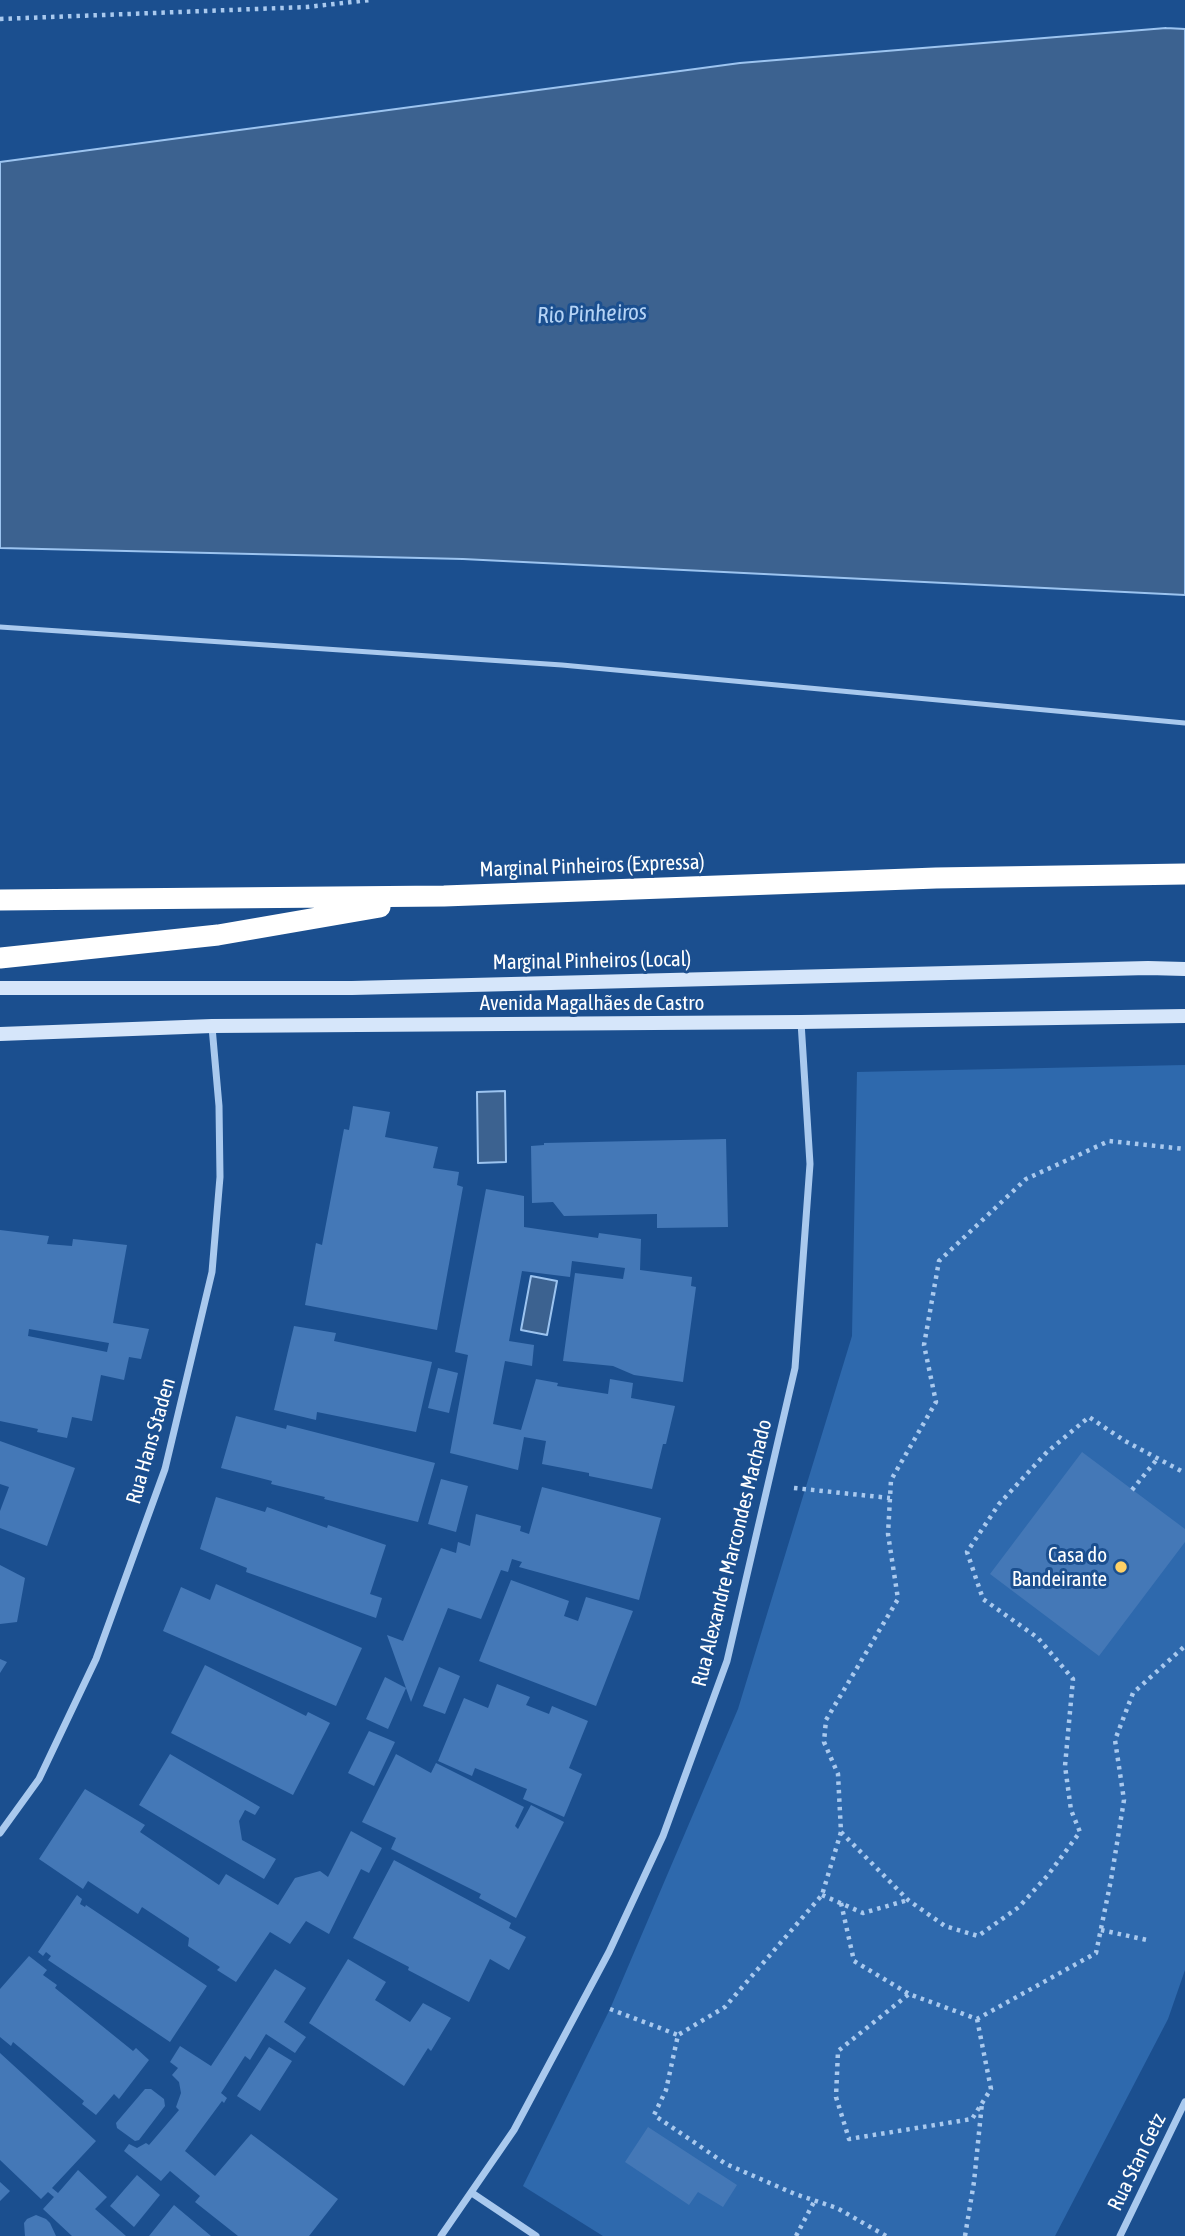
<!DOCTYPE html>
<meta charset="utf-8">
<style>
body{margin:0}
canvas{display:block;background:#1b4f8f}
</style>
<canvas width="1185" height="2236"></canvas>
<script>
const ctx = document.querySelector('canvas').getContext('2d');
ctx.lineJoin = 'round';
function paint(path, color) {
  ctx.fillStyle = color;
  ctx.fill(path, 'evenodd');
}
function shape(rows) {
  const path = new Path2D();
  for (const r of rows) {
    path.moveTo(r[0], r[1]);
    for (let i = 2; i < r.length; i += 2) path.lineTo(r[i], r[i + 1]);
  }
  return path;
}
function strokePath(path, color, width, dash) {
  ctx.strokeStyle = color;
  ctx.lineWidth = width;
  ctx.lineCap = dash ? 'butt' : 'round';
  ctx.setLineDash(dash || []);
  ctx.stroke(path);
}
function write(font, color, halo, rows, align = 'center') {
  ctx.font = font + ' "Asap Condensed",sans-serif';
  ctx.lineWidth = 6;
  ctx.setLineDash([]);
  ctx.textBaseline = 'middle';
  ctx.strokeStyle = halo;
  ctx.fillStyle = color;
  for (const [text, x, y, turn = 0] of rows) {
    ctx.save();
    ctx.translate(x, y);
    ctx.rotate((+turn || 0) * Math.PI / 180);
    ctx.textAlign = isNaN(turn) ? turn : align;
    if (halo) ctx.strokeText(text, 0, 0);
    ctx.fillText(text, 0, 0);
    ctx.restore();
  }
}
paint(shape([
 [1185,1065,1185,1970,1168,2019,1055,2236,603,2236,523,2186,610,2009,738,1709,852,1336,857,1072]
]), '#2e69ad');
const water = shape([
 [1166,28,1185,29,1185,595,463,559,0,548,0,162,740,63,1166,28],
 [505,1091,506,1162,478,1163,477,1092,505,1091],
 [531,1276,557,1281,547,1335,521,1330,531,1276]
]);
paint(water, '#3c6290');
strokePath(water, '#9cc4f0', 2);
paint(shape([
 [353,1106,390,1112,385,1137,438,1147,433,1168,459,1172,457,1185,463,1187,437,1330,305,1305,316,1243,322,1245,344,1129,349,1130],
 [726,1139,728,1227,657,1228,657,1214,564,1216,553,1202,532,1203,531,1146,544,1145,544,1143],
 [486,1189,524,1196,524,1227,598,1238,599,1233,641,1239,640,1270,692,1277,691,1286,696,1287,683,1382,634,1375,613,1366,563,1361,575,1273,623,1279,625,1268,572,1261,570,1277,522,1271,509,1341,534,1345,532,1366,505,1361,493,1424,521,1430,536,1379,558,1383,557,1386,608,1394,610,1379,633,1383,631,1398,675,1406,666,1444,663,1444,652,1489,589,1476,589,1473,542,1464,546,1441,524,1437,518,1470,450,1453,468,1355,455,1352],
 [0,1230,49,1236,47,1244,72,1246,73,1239,127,1245,113,1323,149,1329,141,1359,129,1357,124,1380,101,1375,92,1421,72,1417,67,1438,37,1432,38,1429,0,1421],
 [29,1329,109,1343,107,1352,28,1336],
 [294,1326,336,1333,334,1341,432,1362,416,1432,317,1412,316,1420,274,1410],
 [438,1368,458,1373,449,1413,428,1408],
 [236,1416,286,1429,287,1425,435,1463,418,1522,324,1499,325,1497,271,1484,272,1481,221,1468],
 [0,1441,75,1468,47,1546,0,1528,0,1511,9,1487,0,1484],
 [1082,1452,1185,1529,1185,1542,1099,1656,990,1574],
 [441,1479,468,1486,456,1532,428,1524],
 [542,1487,661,1518,639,1600,519,1567,522,1562,512,1559,508,1572,501,1570,481,1619,448,1608,411,1702,387,1635,403,1641,441,1548,456,1553,458,1542,470,1546,476,1514,521,1526,520,1531,529,1534],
 [216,1497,265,1512,267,1507,327,1528,328,1525,386,1545,370,1594,382,1598,376,1618,246,1572,247,1568,200,1549],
 [0,1565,25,1578,17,1622,0,1624],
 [511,1580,569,1601,564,1616,578,1621,586,1597,633,1611,596,1706,479,1661],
 [216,1584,362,1648,336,1706,163,1631,181,1587,210,1600],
 [0,1659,7,1662,0,1673],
 [205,1665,306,1716,308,1712,330,1723,293,1795,171,1733],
 [439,1667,460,1676,445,1714,423,1706],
 [385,1677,406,1688,388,1729,366,1719],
 [497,1684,530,1697,526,1705,549,1714,552,1706,588,1721,569,1768,582,1774,564,1817,523,1799,527,1789,475,1768,472,1776,438,1761,464,1698,488,1708],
 [369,1731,395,1742,374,1786,348,1773],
 [170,1754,260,1807,255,1815,245,1810,239,1821,242,1840,276,1859,264,1879,139,1805],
 [396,1754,431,1773,436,1763,524,1807,515,1826,518,1829,531,1805,564,1822,516,1918,479,1898,481,1894,391,1849,396,1838,362,1822],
 [85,1789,145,1825,140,1832,219,1885,226,1874,278,1905,295,1878,320,1871,328,1877,351,1831,382,1848,369,1873,361,1869,329,1934,306,1921,290,1944,270,1932,236,1982,217,1970,220,1967,188,1946,189,1938,142,1907,138,1914,88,1881,83,1889,39,1859],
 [394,1860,511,1923,509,1928,526,1937,509,1970,490,1959,469,2002,408,1970,409,1967,353,1938],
 [77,1895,82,1899,80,1904,85,1907,86,1905,207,1986,170,2042,48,1960,51,1956,46,1952,43,1956,38,1952],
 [29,1956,47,1970,43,1975,57,1985,55,1988,133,2051,136,2048,149,2060,119,2099,114,2094,96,2115,82,2104,84,2101,13,2042,11,2046,0,2037,0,1989],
 [348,1959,386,1982,375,2000,410,2022,423,2003,451,2018,431,2051,428,2048,404,2086,309,2023],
 [275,1969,306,1988,284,2022,306,2037,295,2053,266,2034,250,2060,245,2056,221,2093,227,2098,224,2103,222,2101,185,2151,215,2176,251,2134,338,2199,309,2236,238,2236,195,2202,200,2196,170,2171,161,2181,124,2151,129,2144,137,2148,146,2143,149,2145,179,2110,176,2107,181,2093,179,2082,172,2075,178,2068,170,2062,180,2046,211,2066],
 [269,2047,292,2061,260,2111,237,2096],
 [0,2053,96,2141,52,2188,58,2193,78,2170,107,2197,95,2209,126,2236,72,2236,43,2209,54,2197,48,2192,41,2199,0,2160],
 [145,2089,151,2089,164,2099,165,2106,139,2140,135,2141,117,2128,116,2123],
 [648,2127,737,2185,723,2207,698,2192,689,2205,625,2162],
 [137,2175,160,2195,134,2227,110,2206],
 [0,2182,10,2191,0,2201],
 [174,2205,211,2236,149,2236],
 [36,2215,46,2219,50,2223,56,2236,25,2236,24,2223,27,2219]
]), '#4478b7');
strokePath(shape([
 [0,19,307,7,370,0],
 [794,1488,890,1498],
 [1132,1490,1158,1458],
 [841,1832,908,1900,945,1926,978,1936,1019,1907,1048,1875,1080,1832,1071,1810,1065,1766,1073,1679,1038,1638,983,1599,967,1552,999,1504,1047,1452,1089,1417,1125,1441,1185,1473],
 [822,1895,863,1913,908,1900],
 [841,1903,854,1961,909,1994],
 [1101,1930,1147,1940],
 [610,2009,678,2035],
 [977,2019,991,2089,972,2119,849,2139,836,2097,838,2051,909,1994,977,2019,1096,1953,1111,1880,1124,1800,1115,1740,1133,1693,1185,1646],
 [796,2236,815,2200],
 [886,2236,837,2208,795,2194,726,2164,654,2115,666,2090,678,2035,725,2007,822,1895,841,1832,838,1774,824,1742,826,1720,898,1599,888,1534,891,1480,936,1402,924,1345,939,1261,1026,1179,1109,1141,1185,1149],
 [965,2236,974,2182,982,2103]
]), '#a9c9ee', 4.5, [3.5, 5]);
strokePath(shape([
 [0,627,562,665,1185,723]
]), '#a9c9ee', 5);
strokePath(shape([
 [0,1833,39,1779,96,1659,165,1469,212,1272,220,1177,219,1106,212,1027],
 [472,2193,536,2236],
 [441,2236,514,2130,609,1952,663,1836,727,1661,795,1368,810,1164,801,1022],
 [1120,2236,1185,2102]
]), '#a9c9ee', 7);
strokePath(shape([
 [0,988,352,988,1148,968,1185,969],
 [0,1034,212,1026,801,1022,1185,1016]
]), '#d6e6fa', 14);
strokePath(shape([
 [0,900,444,896,936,878,1185,874],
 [0,958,218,935,380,907]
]), '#fff', 21);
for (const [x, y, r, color] of [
 [1121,1567,7,"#ffd166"]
]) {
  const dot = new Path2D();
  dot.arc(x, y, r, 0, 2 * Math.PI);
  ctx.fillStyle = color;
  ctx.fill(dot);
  strokePath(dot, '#1b4f8f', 2.5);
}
write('21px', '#fff', '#1b4f8f', [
 ["Marginal Pinheiros (Expressa)",592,866,-2],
 ["Marginal Pinheiros (Local)",592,961,-1],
 ["Avenida Magalhães de Castro",592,1003],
 ["Rua Hans Staden",151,1441,-74],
 ["Rua Alexandre Marcondes Machado",732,1553,-76],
 ["Rua Stan Getz",1137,2162,-64]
]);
write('21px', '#fff', '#1b4f8f', [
 ["Casa do",1107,1555],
 ["Bandeirante",1107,1579]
], 'right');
write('italic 23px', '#b5d3f5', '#1b4f8f', [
 ["Rio Pinheiros",592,314,-2]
]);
</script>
